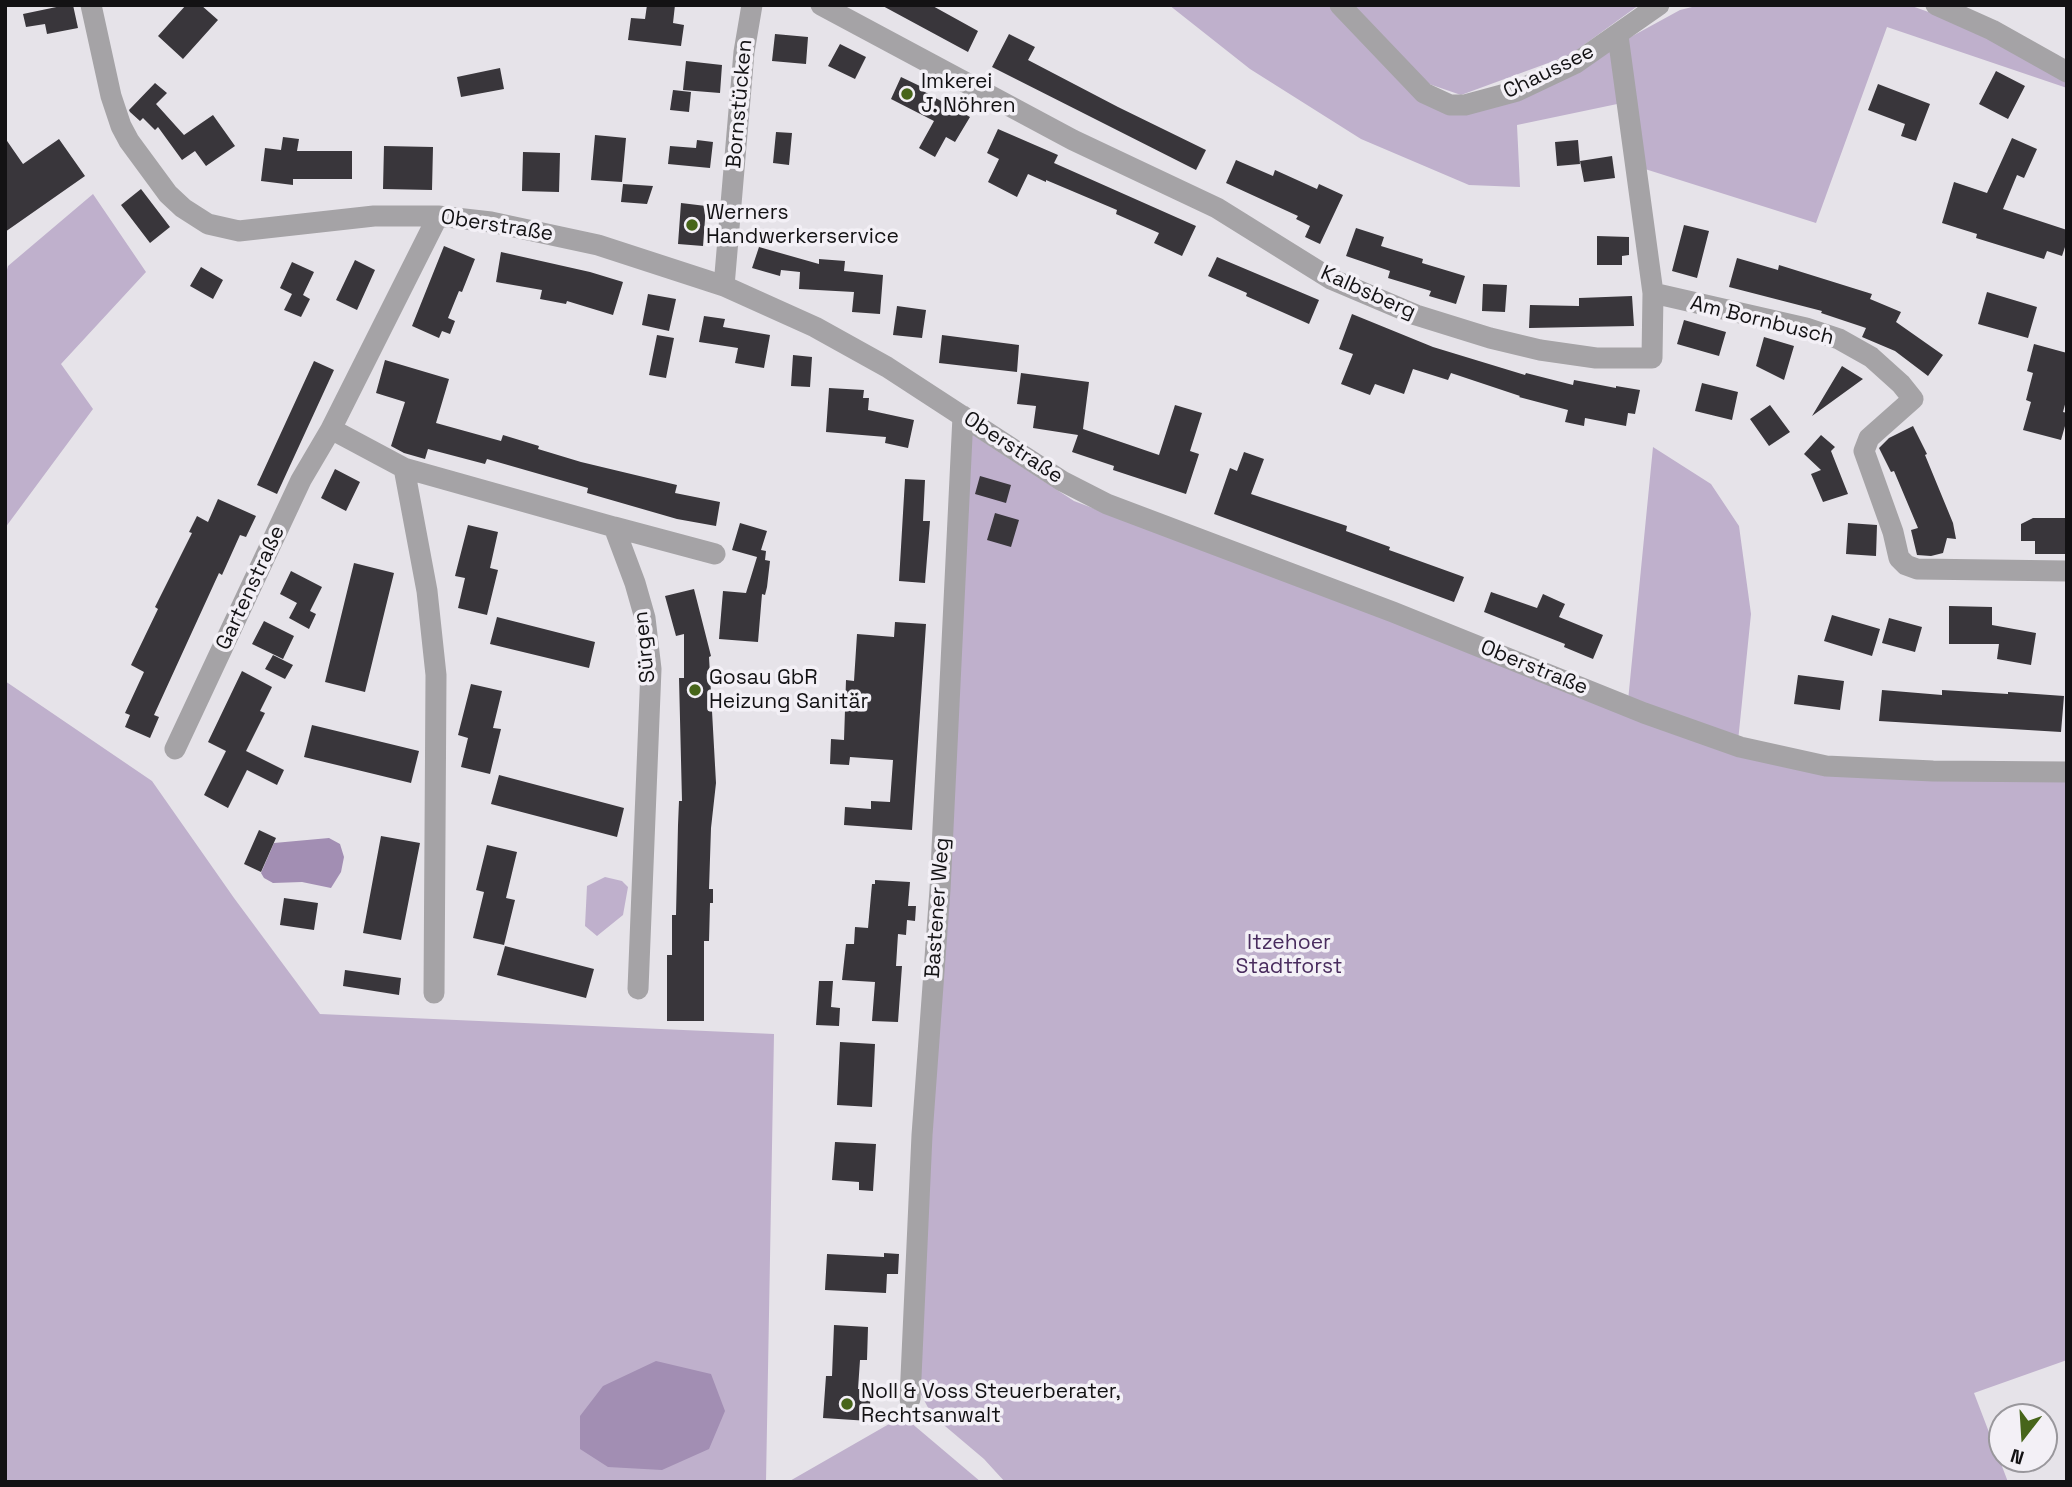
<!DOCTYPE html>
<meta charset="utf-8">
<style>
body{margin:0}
#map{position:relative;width:2072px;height:1487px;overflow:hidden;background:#e6e3e9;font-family:"Space Grotesk",sans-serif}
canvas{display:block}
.frame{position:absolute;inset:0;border:7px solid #131214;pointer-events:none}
.north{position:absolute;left:1988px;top:1403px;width:70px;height:70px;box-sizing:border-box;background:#f3f0f6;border:2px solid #99979c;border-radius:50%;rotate:197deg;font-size:19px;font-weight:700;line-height:28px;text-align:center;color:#131214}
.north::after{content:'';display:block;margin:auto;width:24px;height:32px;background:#47651a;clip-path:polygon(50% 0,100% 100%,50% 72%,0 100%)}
</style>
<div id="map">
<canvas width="2072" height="1487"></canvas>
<div class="frame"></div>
<div class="north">N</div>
</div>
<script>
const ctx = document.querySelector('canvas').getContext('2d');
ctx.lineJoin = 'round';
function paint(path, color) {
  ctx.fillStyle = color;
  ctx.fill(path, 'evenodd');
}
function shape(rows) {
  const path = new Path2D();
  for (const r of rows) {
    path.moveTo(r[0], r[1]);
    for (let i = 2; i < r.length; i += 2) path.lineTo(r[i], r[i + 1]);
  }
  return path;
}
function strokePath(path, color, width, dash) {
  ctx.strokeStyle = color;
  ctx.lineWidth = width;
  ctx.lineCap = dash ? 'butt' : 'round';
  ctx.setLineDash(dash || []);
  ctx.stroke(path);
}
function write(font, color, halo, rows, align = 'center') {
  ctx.font = font + ' "Space Grotesk",sans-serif';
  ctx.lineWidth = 7;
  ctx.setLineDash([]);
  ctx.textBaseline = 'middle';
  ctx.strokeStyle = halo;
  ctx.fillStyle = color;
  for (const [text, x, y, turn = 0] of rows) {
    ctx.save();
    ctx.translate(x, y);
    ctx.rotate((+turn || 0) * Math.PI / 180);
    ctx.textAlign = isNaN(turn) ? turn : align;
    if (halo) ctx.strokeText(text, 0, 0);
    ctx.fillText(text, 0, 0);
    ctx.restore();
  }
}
paint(shape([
 [1169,5,1330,5,1412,92,1440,111,1614,46,1622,103,1517,125,1520,187,1469,185,1361,139,1250,69],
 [1352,5,1639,5,1570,55,1461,95,1429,84],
 [1700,5,1909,5,1987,33,2067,78,2067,88,1887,27,1816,223,1645,169,1627,39,1680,10],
 [93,194,146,272,61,364,93,409,5,528,5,277,8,266],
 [965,430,1074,501,1627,711,1653,447,1711,484,1739,526,1751,614,1737,751,2067,782,2067,1360,1974,1393,2008,1482,1005,1482,984,1459,932,1415,918,1389],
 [5,681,152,781,234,898,320,1014,774,1034,766,1482,5,1482],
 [605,877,622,881,628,887,623,915,597,936,585,926,587,886],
 [903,1416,981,1482,788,1482]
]), '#bfb0cc');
paint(shape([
 [329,838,340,844,344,857,341,872,331,888,302,882,273,883,264,878,261,873,274,843],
 [656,1361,711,1374,725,1411,709,1449,662,1470,608,1467,580,1449,580,1416,603,1386]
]), '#a28eb3');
paint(shape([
 [66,5,73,5,78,28,47,34,45,24,26,27,23,14],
 [186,5,201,5,218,20,183,59,158,36],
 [647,5,675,5,673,23,684,25,681,46,628,40,631,18,645,19],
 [881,5,931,5,978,31,968,52],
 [775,34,808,37,806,64,772,61],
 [1009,34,1035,47,1028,60,1118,107,1206,150,1196,170,992,67],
 [840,44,866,57,855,79,828,66],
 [686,61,722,65,720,93,683,90],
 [500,68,504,89,461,97,457,77],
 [1996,71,2025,86,2008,119,1979,104],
 [901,77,924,88,923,91,970,117,955,142,946,137,935,157,919,148,934,121,891,99],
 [155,83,167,93,156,104,184,135,213,115,235,146,206,166,195,151,182,160,158,127,155,130,143,118,140,121,130,112,129,110],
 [1878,84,1930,104,1916,141,1901,136,1905,124,1868,110],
 [673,90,691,92,689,112,670,110],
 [998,129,1058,155,1054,163,1196,226,1182,256,1154,243,1159,233,1116,214,1117,210,1046,180,1046,182,1028,174,1017,197,988,182,999,159,987,153],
 [776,132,792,133,789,165,773,163],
 [595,135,626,138,622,182,591,180],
 [283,137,299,139,297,151,352,151,352,179,293,179,293,185,261,181,265,148,281,150],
 [5,138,23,164,59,139,85,176,5,232],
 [2012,138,2037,149,2024,178,2017,175,2003,209,2067,230,2067,241,2062,256,2047,251,2044,259,1976,238,1977,234,1942,223,1954,182,1987,193],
 [697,140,713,142,710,168,668,164,670,146,696,148],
 [1578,140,1580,164,1557,166,1555,142],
 [384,146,433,147,432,190,383,189],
 [523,152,560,153,559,192,522,191],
 [1612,156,1615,178,1584,182,1580,161],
 [1236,160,1273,176,1275,170,1317,189,1319,184,1343,195,1320,244,1305,237,1310,226,1296,219,1298,216,1226,183],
 [623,184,653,186,647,204,621,202],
 [141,189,170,227,150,243,121,205],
 [681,203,706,206,703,246,678,244],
 [1684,225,1709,231,1697,278,1672,271],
 [1356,228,1384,237,1381,246,1423,259,1422,263,1465,276,1456,304,1429,296,1431,291,1388,278,1390,271,1346,256],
 [1597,236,1629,237,1629,255,1622,256,1622,265,1597,265],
 [444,246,475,259,462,292,459,291,448,318,455,321,450,334,442,331,439,338,412,326],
 [759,247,819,264,819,259,845,261,844,271,883,275,880,314,852,312,854,292,799,289,800,272,781,270,780,276,752,268],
 [501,252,590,272,623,282,613,315,567,301,566,304,540,299,542,290,496,282],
 [1217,257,1319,300,1309,324,1246,296,1247,293,1208,276],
 [1737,258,1778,270,1779,265,1872,294,1870,299,1901,312,1896,322,1943,355,1928,376,1895,351,1862,337,1866,328,1821,313,1822,311,1729,287],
 [355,260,375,270,357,310,336,300],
 [292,262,314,272,303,295,310,299,301,317,284,310,292,294,280,288],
 [201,267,223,280,213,299,190,286],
 [1483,284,1507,285,1505,312,1482,311],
 [1987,292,2037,307,2028,338,1978,324],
 [648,294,676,299,669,331,642,325],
 [1632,296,1634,326,1529,328,1530,305,1579,306,1579,298],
 [897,306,926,310,922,338,893,335],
 [1352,314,1433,347,1525,375,1526,373,1573,385,1574,380,1616,388,1616,386,1640,390,1635,414,1628,413,1626,426,1585,418,1584,426,1565,422,1568,410,1519,397,1520,396,1451,373,1448,380,1413,369,1404,394,1375,384,1370,395,1341,384,1353,354,1339,349],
 [704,316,725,319,723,327,770,335,764,368,735,363,738,348,699,342],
 [1684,320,1726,332,1719,356,1677,344],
 [657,335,674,338,666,378,649,375],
 [942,335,1019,345,1017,372,939,363],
 [1764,337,1794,346,1784,380,1756,366],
 [2034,344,2067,353,2067,397,2063,412,2067,413,2067,419,2061,440,2023,430,2031,402,2026,400,2033,373,2027,371],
 [793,355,812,357,810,387,791,386],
 [385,360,449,379,436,423,501,441,503,435,539,446,538,449,581,462,677,485,675,493,720,502,716,526,677,519,587,493,588,488,487,459,485,464,428,449,425,459,404,453,391,446,405,402,376,393],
 [314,361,334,370,277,494,257,485],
 [1842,366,1863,379,1812,416],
 [1021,373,1089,382,1083,429,1159,455,1175,405,1202,413,1190,451,1199,454,1186,494,1113,470,1114,466,1072,452,1078,435,1033,428,1036,406,1017,404],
 [1702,383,1738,392,1732,420,1695,411],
 [829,388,864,390,863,398,869,398,868,410,914,420,908,448,885,443,886,437,826,432],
 [1770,405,1790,432,1769,446,1750,419],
 [1913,426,1927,454,1925,455,1953,523,1956,539,1947,538,1943,553,1931,556,1917,555,1911,530,1918,528,1894,471,1891,472,1879,448,1889,438],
 [1821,435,1835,447,1831,451,1848,494,1823,502,1811,474,1821,470,1804,454],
 [1244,452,1264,459,1251,494,1347,526,1346,531,1390,547,1389,550,1464,577,1454,602,1214,514,1230,468,1237,471],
 [335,469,360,482,346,511,321,498],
 [980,476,1011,485,1006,503,975,494],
 [905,479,925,480,923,521,930,521,925,583,899,581],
 [218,499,256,516,246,537,240,535,222,575,219,573,154,715,159,717,150,738,125,727,130,715,125,713,144,672,131,665,158,609,155,607,192,533,189,532,197,516,208,522],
 [995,513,1019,520,1011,547,987,540],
 [2033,518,2067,518,2067,554,2035,554,2035,541,2021,541,2021,524],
 [740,523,767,531,761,550,766,551,765,560,770,561,767,587,765,595,762,594,758,642,719,639,723,591,746,593,757,557,732,550],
 [1848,523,1877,525,1876,556,1846,554],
 [468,525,498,532,490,568,498,570,487,615,458,608,465,578,455,576],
 [354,563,394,573,365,692,325,682],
 [291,571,322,587,310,611,316,614,309,629,289,618,297,603,280,594],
 [694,589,711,656,709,657,716,783,711,828,709,889,713,889,713,903,710,903,709,941,704,941,704,1021,667,1021,667,955,672,955,672,915,676,915,678,825,679,801,682,801,679,678,684,678,684,634,676,636,665,596],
 [1491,592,1537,608,1543,594,1565,604,1559,617,1603,635,1593,659,1564,647,1565,644,1484,612],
 [1949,606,1992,607,1992,625,2036,633,2031,665,1997,659,1999,644,1949,644],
 [1832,615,1880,629,1872,656,1824,641],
 [497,617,595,642,589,668,490,644],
 [1889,618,1922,627,1915,652,1882,643],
 [264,621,294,636,283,659,252,644],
 [895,622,926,624,912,830,844,825,845,807,871,809,871,801,890,802,893,760,850,757,849,765,830,764,831,739,844,740,846,680,854,681,857,634,894,637],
 [273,655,293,665,285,679,265,669],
 [242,671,272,687,260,711,265,713,246,751,284,770,277,785,247,770,228,808,204,795,226,751,208,742],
 [1798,675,1844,681,1840,710,1794,704],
 [471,684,502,691,493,728,501,729,490,774,461,767,468,738,458,735],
 [1882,690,1942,695,1942,690,2008,694,2008,692,2064,696,2061,732,1879,721],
 [312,725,419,751,411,783,304,757],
 [499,775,624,808,617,837,491,804],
 [259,830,276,838,261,872,244,864],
 [381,836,420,843,401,940,363,933],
 [487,845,517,852,506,898,515,900,504,945,473,938,484,892,476,890],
 [875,880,910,882,908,906,916,906,915,921,907,920,906,935,898,934,896,966,902,966,898,1022,872,1021,875,982,842,980,846,944,854,944,855,927,868,928,872,884,875,884],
 [284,898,318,903,314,930,280,925],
 [505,946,594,969,586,998,497,975],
 [345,970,401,978,399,995,343,986],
 [819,981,833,981,831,1007,840,1008,839,1026,816,1025],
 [840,1042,875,1044,872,1107,837,1105],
 [835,1142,876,1144,873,1191,859,1190,859,1182,832,1180],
 [884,1253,899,1254,898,1274,887,1274,886,1293,825,1290,827,1254,884,1257],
 [834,1325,868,1327,867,1360,860,1360,858,1389,871,1389,869,1421,823,1418,826,1376,832,1376]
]), '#39363b');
strokePath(shape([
 [91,5,111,96,121,126,129,141,168,194,183,208,208,224,239,231,374,216,438,216,491,222,598,245,724,286,815,327,887,367,1062,481,1107,504,1393,612,1644,713,1740,747,1826,766,1933,771,2067,772],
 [821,5,1073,140,1217,208,1331,279,1416,315,1490,338,1540,350,1596,358,1652,358,1653,293,1618,36],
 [1340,5,1424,93,1450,105,1465,105,1517,91,1576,63,1659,5],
 [1936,5,1992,30,2067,72],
 [724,286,744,52,752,5],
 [1653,293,1806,328,1839,339,1871,357,1901,384,1913,399,1869,438,1864,451,1893,532,1899,558,1906,565,1917,569,2067,571],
 [404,468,614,527,635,583,645,618,651,669,638,989],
 [614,527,715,554],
 [175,749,301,480,331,429],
 [434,993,436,675,427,591,404,468,331,429,438,216],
 [910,1399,922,1135,940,890,963,416]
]), '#a5a3a6', 21);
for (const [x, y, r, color] of [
 [907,94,7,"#47651a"],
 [692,225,7,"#47651a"],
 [695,690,7,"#47651a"],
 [847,1404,7,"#47651a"]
]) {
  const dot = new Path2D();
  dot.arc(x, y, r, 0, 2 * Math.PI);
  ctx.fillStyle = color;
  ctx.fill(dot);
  strokePath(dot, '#f3f0f6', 2.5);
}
write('21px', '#131214', '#f3f0f6', [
 ["Chaussee",1549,72,-26],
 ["Bornstücken",740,104,-85],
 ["Oberstraße",497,226,9],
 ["Kalbsberg",1368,293,24],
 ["Am Bornbusch",1762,321,14],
 ["Oberstraße",1013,448,33],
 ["Gartenstraße",251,588,-65],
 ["Sürgen",645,647,-96],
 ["Oberstraße",1534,668,22],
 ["Bastener Weg",938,908,-86]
]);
write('21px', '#131214', '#f3f0f6', [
 ["Imkerei",921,82],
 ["J. Nöhren",921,106],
 ["Werners",706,213],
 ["Handwerkerservice",706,237],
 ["Gosau GbR",709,678],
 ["Heizung Sanitär",709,702],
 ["Noll & Voss Steuerberater,",861,1392],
 ["Rechtsanwalt",861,1416]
], 'left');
write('21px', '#492c5e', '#f3f0f6', [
 ["Itzehoer",1289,943],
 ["Stadtforst",1289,967]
]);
</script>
